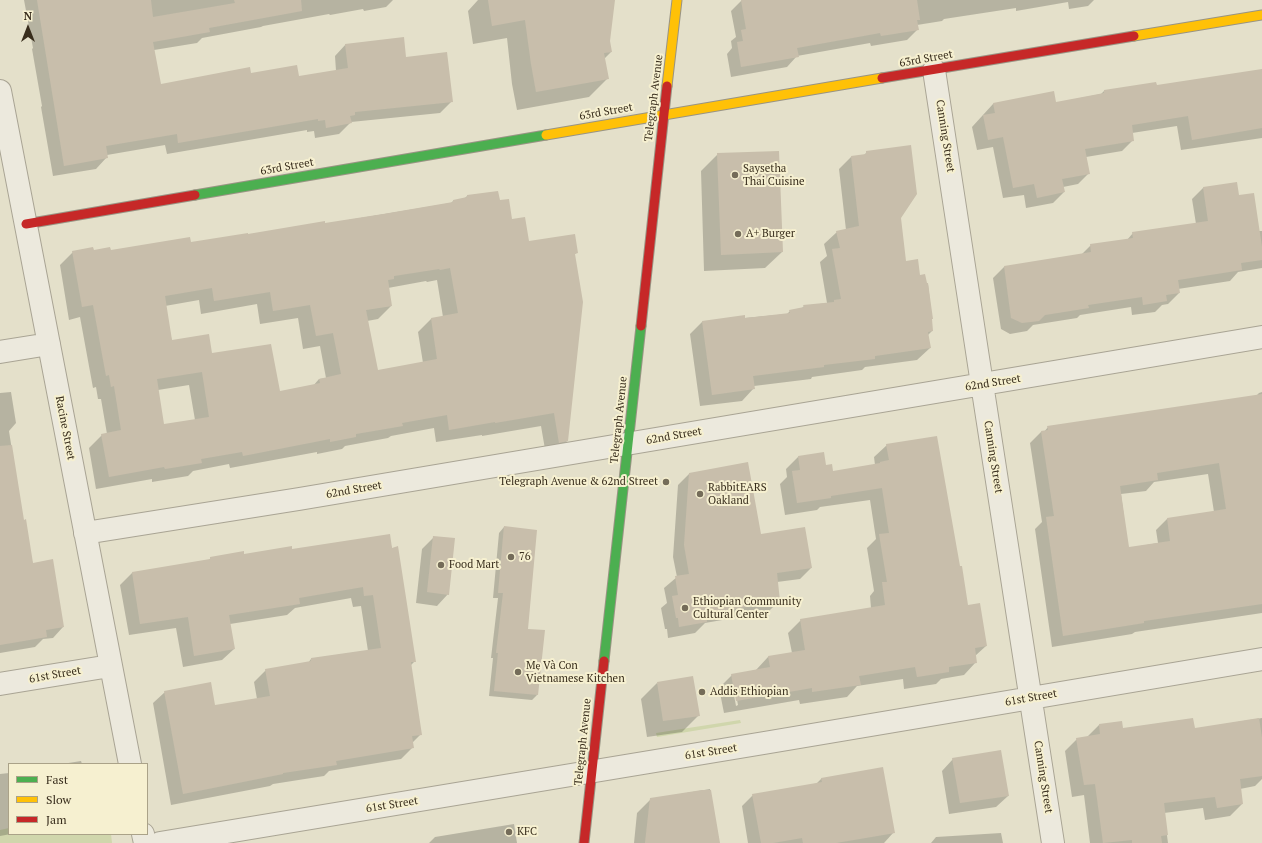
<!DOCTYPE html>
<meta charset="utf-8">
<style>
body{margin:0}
#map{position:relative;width:1262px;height:843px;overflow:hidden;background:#e4e0ca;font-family:"PT Serif",serif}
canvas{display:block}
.legend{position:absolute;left:8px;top:763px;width:140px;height:72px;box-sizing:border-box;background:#f6f0d0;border:1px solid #aaa288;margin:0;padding:5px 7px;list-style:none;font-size:12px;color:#382d1c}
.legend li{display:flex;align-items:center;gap:8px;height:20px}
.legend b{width:20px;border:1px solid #aaa288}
.north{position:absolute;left:8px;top:8px;width:40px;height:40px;-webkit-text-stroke:3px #f6f0d0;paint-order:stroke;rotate:0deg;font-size:11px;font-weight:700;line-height:16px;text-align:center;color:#382d1c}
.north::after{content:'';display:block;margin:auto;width:14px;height:18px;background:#382d1c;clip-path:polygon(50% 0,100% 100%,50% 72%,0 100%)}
</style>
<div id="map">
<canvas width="1262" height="843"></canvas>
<ul class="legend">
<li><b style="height:5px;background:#4caf50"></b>Fast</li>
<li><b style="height:5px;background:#ffc107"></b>Slow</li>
<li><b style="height:5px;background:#c62828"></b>Jam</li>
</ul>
<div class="north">N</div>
</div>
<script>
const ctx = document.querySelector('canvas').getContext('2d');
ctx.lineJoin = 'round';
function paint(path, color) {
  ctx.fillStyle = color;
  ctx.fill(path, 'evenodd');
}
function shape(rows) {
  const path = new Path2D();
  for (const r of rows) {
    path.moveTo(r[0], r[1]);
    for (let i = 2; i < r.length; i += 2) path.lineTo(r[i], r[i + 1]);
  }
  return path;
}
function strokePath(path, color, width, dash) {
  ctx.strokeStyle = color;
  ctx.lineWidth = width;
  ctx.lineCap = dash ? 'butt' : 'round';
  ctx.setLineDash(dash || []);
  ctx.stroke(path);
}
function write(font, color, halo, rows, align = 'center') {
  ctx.font = font + ' "PT Serif",serif';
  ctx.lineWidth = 4;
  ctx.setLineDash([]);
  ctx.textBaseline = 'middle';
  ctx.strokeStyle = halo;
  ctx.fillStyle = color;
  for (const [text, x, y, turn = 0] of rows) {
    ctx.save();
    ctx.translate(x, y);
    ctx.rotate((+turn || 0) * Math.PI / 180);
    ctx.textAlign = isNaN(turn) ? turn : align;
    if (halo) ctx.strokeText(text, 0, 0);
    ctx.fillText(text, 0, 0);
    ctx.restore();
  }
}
paint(shape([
 [740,720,741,723,657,737,656,733],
 [9,828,9,834,111,834,112,843,0,843,0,830]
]), '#d0d6ac');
paint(shape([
 [24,0,393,0,386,7,364,11,363,9,330,15,329,14,263,26,261,27,202,38,197,43,154,50,160,85,251,74,298,77,336,71,335,56,346,44,405,58,452,101,440,113,351,122,339,134,315,138,314,131,307,132,307,130,167,154,165,145,107,155,107,157,96,169,53,176,41,107,42,106,32,49,33,48],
 [478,0,614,0,609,41,611,52,604,59,608,78,589,97,517,110,512,84,507,38,473,44,468,11],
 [742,0,1094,0,1088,6,1069,9,1068,2,1016,11,1016,8,944,19,942,21,917,25,918,29,907,40,871,46,870,43,797,56,787,67,731,77,727,54,732,48,731,41,736,37,731,11],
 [1262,70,1262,138,1181,150,1177,126,1132,133,1133,140,1122,151,1086,157,1089,173,1078,184,1063,187,1064,192,1053,203,1026,208,1024,195,1003,198,993,147,977,150,972,127,993,104,1055,103,1101,94,1104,91,1156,86],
 [867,152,900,217,905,262,920,276,926,285,928,284,932,319,931,321,932,331,928,335,930,348,917,360,865,367,862,370,812,377,811,379,754,386,754,388,742,401,700,406,690,334,702,322,787,314,790,311,801,309,804,306,827,303,820,262,827,256,824,244,837,232,846,230,839,169,851,157,863,156],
 [718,154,782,252,765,268,704,271,701,171],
 [1203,188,1238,196,1259,231,1262,231,1262,268,1238,272,1230,281,1178,289,1179,293,1168,304,1162,305,1155,312,1132,315,1131,307,1080,315,1077,318,1033,325,1027,331,1010,334,1001,329,993,278,1004,267,1081,255,1091,245,1127,240,1133,233,1196,224,1192,199],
 [467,196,499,201,511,221,528,243,577,252,574,255,567,441,554,454,546,455,541,426,482,436,482,435,436,442,434,428,391,436,388,438,345,446,342,449,317,454,317,452,230,468,229,464,193,471,188,476,152,482,152,479,96,489,89,448,102,435,107,434,101,399,98,399,96,387,93,388,80,317,69,320,60,265,73,252,110,251,190,244,324,224,451,203,453,201,465,198],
 [437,280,443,317,431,319,418,332,423,363,377,371,367,321,378,319,391,306,388,288,426,281,427,282],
 [199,300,201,314,257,304,260,324,298,318,303,349,320,346,326,378,319,379,313,386,279,392,211,354,172,342,165,306],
 [189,385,195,420,163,425,158,390],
 [11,392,16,423,9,431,23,521,33,565,63,627,53,638,43,639,35,647,0,653,0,393],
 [1262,392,1262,613,1135,632,1132,634,1052,647,1035,529,1042,522,1030,443,1041,432,1044,432,1048,427,1256,396,1259,393],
 [1208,474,1214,512,1167,519,1156,530,1158,543,1128,548,1121,494,1146,491,1154,482],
 [887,445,986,646,975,656,976,662,964,675,941,679,936,684,904,689,903,679,857,686,847,697,800,704,799,700,724,713,719,688,732,675,756,670,768,657,792,653,788,633,801,620,871,608,870,596,874,591,867,548,876,539,870,500,820,507,817,510,785,515,780,484,787,477,786,469,798,457,825,466,832,472,875,465,874,457],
 [732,684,734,684,738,705,736,706],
 [689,474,760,536,811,568,800,579,777,582,779,601,768,612,705,623,695,633,668,638,667,629,665,629,661,608,667,603,664,588,677,577,673,557,678,485],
 [504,527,527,630,537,695,532,700,489,696,493,658,491,658,498,598,493,598,499,533],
 [389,535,415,661,410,666,421,734,412,743,413,747,401,759,329,771,324,776,273,784,270,786,171,805,153,703,165,692,214,706,257,699,254,682,266,670,308,663,311,659,368,651,361,606,353,607,351,598,295,608,287,615,230,624,234,649,222,660,183,667,176,628,129,635,120,585,132,573,209,560,211,558,292,550],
 [434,537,448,594,437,606,416,603,422,549],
 [657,683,699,715,682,732,647,737,641,699],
 [1262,718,1262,779,1255,786,1240,789,1242,804,1230,816,1205,820,1203,808,1164,813,1168,843,1090,843,1084,795,1072,797,1065,751,1077,739,1087,737,1099,725,1122,729,1194,729],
 [953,759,1008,796,996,807,949,814,942,771],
 [81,761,82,764,62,764],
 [9,773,9,834,11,834,0,836,0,774],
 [822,778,893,833,884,843,748,843,742,806,753,795,816,784],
 [710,789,719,841,717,843,634,843,637,813,651,799],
 [514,824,517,843,429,843,435,837],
 [1001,833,1003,843,931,843,936,837]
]), '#0003');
paint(shape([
 [37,0,151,0,153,17,235,3,234,0,301,0,302,11,209,28,210,32,153,42,161,84,250,67,251,73,297,65,299,76,348,68,345,44,404,37,406,57,447,52,453,102,355,112,355,115,350,116,352,123,326,128,325,120,318,121,318,119,178,143,177,134,106,146,108,158,64,166],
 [488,0,615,0,610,41,612,52,604,53,609,79,536,92,531,64,525,20,492,26],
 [741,0,917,0,920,20,917,20,919,30,881,36,880,33,797,48,799,57,741,67,737,42,743,41,741,30,746,29],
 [1262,69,1262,128,1192,140,1188,116,1132,125,1134,141,1085,149,1090,174,1062,179,1065,192,1037,198,1034,184,1013,188,1003,137,988,140,983,115,995,113,993,103,1054,91,1056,102,1104,93,1104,90,1156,82,1157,85],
 [911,145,917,194,901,218,906,261,918,259,920,275,925,274,927,283,928,283,933,319,932,319,933,331,928,332,931,348,875,356,875,359,824,365,824,367,753,376,755,389,712,395,702,321,745,315,745,318,790,313,789,310,804,307,803,305,834,302,834,300,841,299,832,249,840,248,836,231,859,226,851,156,866,154,866,151],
 [779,151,783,252,721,255,717,153],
 [1237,182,1239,195,1254,193,1262,247,1262,260,1241,263,1242,270,1178,280,1180,293,1166,295,1167,301,1143,305,1142,297,1088,305,1089,308,1045,315,1039,321,1022,323,1011,318,1004,266,1091,252,1090,244,1133,238,1132,232,1208,221,1203,187],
 [498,191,500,200,509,199,512,219,525,217,529,241,575,234,578,253,575,254,583,302,568,441,559,443,554,413,495,423,495,422,449,430,447,415,402,423,403,426,356,434,356,437,330,442,330,439,243,456,242,452,201,459,202,463,165,469,164,467,109,477,101,434,121,430,114,386,111,387,109,375,106,376,93,305,82,307,72,251,93,247,94,250,110,247,111,250,190,237,191,242,248,233,248,234,325,221,325,223,383,214,453,202,453,200,467,197,467,195],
 [450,268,458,313,431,318,437,359,378,370,366,310,392,306,388,280,394,279,394,276,439,269,440,270],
 [212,288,214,301,270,292,273,311,310,305,316,336,333,333,341,374,319,379,320,383,280,391,271,344,212,353,209,334,172,340,165,296],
 [202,372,209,417,164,424,157,379],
 [1262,394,1262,604,1144,621,1144,623,1063,636,1046,517,1054,516,1041,431,1048,430,1047,426],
 [1219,463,1226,509,1167,518,1170,541,1129,547,1120,486,1158,480,1157,473],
 [937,436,960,566,962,566,968,605,980,603,987,646,975,648,977,663,949,667,949,672,917,677,915,667,859,676,861,685,812,692,812,688,736,701,731,674,770,667,768,656,805,650,800,619,885,605,882,582,887,582,879,534,889,533,882,488,831,496,831,498,797,503,792,471,800,470,798,456,824,452,826,465,832,464,833,471,880,463,880,462,889,460,886,444],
 [12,445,24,520,26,519,33,563,53,559,64,627,46,630,47,637,0,645,0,446],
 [748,462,761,534,805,527,812,568,777,573,780,601,706,614,707,622,679,627,678,618,676,618,672,596,678,595,675,576,689,574,684,545,689,473],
 [504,526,537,530,528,629,545,630,538,695,494,691,498,653,496,653,503,593,498,593],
 [390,534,392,548,398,546,416,662,411,662,422,735,412,736,414,748,336,761,337,765,283,773,283,774,183,794,164,691,211,682,215,705,270,696,265,669,311,661,311,658,381,648,373,595,364,596,363,587,299,598,300,604,229,615,235,649,194,656,188,617,140,624,132,572,210,559,210,557,244,551,244,554,292,546,292,549],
 [433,536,455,538,449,595,427,592],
 [693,676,700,716,663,721,657,682],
 [1193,718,1195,728,1259,718,1262,738,1262,776,1240,779,1243,804,1217,808,1215,797,1164,803,1168,835,1161,836,1162,843,1132,843,1132,840,1103,843,1095,784,1084,785,1076,738,1100,734,1099,724,1122,721,1123,728],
 [1001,750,1009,796,960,803,952,758],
 [883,767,895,833,836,843,803,843,802,838,773,843,761,843,752,794,822,782,821,778],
 [702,790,711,790,720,843,645,843,650,798]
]), '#c8beab');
const street = shape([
 [934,70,982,384,1053,843],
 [0,91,130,764],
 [0,352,49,344],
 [85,533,299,499,1262,337],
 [0,684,110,666],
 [143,834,145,843],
 [160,843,764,743,1262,659]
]);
const fast = shape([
 [195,195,546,135],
 [604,661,641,326]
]);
const slow = shape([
 [1134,36,1262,15],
 [667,86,677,0],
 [546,135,882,78]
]);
const jam = shape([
 [882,78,1134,36],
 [26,224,195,195],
 [641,326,667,86],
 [584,843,604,661]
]);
strokePath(street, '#a9a494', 24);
strokePath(fast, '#999484', 11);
strokePath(slow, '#999484', 11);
strokePath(jam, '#999484', 11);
strokePath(street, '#ece9dd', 22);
strokePath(fast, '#4caf50', 9);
strokePath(slow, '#ffc107', 9);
strokePath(jam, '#c62828', 9);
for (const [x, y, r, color] of [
 [735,175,4,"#746c59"],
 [738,234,4,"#746c59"],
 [666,482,4,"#746c59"],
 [700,494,4,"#746c59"],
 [511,557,4,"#746c59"],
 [441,565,4,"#746c59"],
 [685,608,4,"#746c59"],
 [518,672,4,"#746c59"],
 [702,692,4,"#746c59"],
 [509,832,4,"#746c59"]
]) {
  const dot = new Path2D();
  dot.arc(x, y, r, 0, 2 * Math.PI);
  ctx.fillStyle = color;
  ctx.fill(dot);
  strokePath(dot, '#f6f0d0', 1.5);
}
write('11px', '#382d1c', '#f6f0d0', [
 ["63rd Street",926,59,-10],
 ["Telegraph Avenue",654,98,-83],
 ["63rd Street",606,112,-10],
 ["Canning Street",945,136,81],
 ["63rd Street",287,167,-10],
 ["62nd Street",993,383,-9],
 ["Telegraph Avenue",619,420,-84],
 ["Racine Street",65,428,79],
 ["62nd Street",674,436,-10],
 ["Canning Street",993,457,81],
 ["62nd Street",354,490,-10],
 ["61st Street",55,675,-10],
 ["61st Street",1031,698,-10],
 ["Telegraph Avenue",583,742,-84],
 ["61st Street",711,752,-9],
 ["Canning Street",1043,777,81],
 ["61st Street",392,805,-9]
]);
write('11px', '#382d1c', '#f6f0d0', [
 ["Saysetha",743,169],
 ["Thai Cuisine",743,182],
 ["A+ Burger",746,234],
 ["Telegraph Avenue & 62nd Street",658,482,"right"],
 ["RabbitEARS",708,488],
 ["Oakland",708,501],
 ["76",519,557],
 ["Food Mart",449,565],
 ["Ethiopian Community",693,602],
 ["Cultural Center",693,615],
 ["Mẹ Và Con",526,666],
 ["Vietnamese Kitchen",526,679],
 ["Addis Ethiopian",710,692],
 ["KFC",517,832]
], 'left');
</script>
